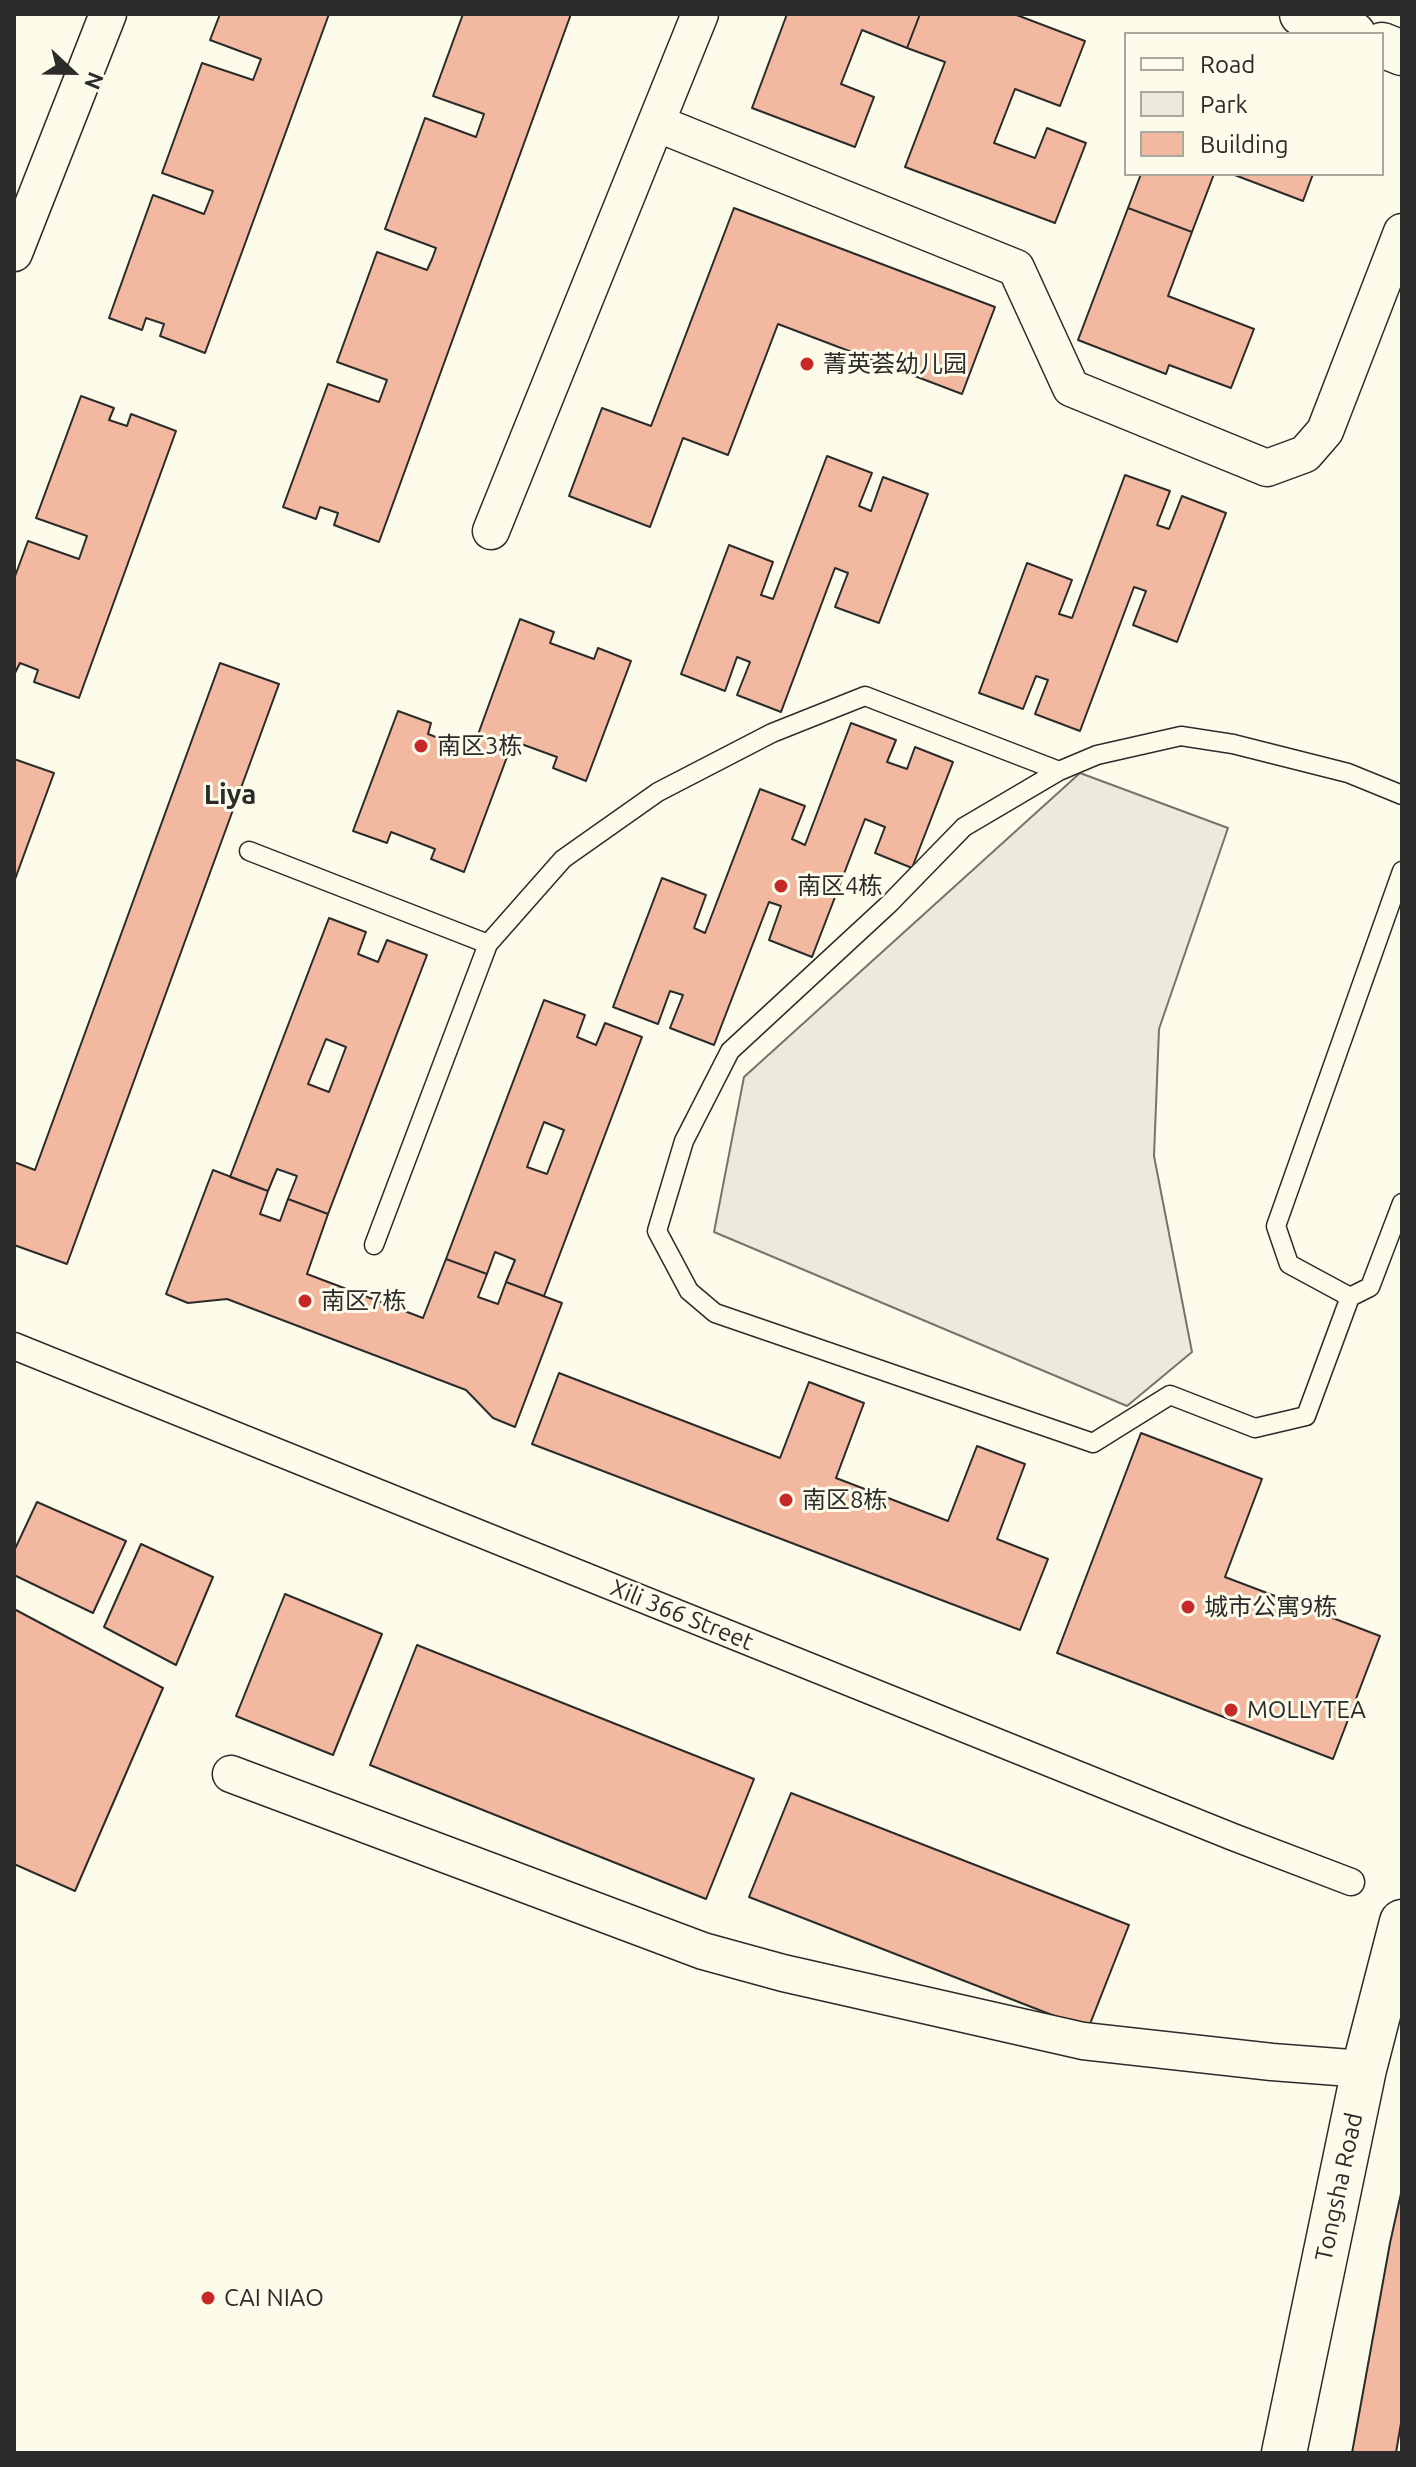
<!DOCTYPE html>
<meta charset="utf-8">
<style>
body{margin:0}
#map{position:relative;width:1416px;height:2467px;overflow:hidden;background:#fdfbea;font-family:Ubuntu,sans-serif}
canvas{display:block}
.frame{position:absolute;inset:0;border:16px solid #2b2b2b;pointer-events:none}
.legend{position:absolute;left:1124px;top:32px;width:260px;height:144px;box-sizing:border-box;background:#fdfbea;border:2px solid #a9a89e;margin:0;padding:10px 14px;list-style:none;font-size:24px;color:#2b2b2b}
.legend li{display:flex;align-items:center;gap:16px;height:40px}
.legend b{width:40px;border:2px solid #a9a89e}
.north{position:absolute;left:32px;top:32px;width:80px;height:80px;-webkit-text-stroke:6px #fdfbea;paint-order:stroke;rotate:112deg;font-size:22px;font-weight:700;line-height:32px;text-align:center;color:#2b2b2b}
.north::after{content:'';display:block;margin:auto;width:28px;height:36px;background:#2b2b2b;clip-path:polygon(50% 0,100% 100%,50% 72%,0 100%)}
</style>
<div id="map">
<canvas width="1416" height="2467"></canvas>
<div class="frame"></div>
<ul class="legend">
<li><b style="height:10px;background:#fdfbea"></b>Road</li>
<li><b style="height:22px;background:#ecebdb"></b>Park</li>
<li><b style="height:22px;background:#f2b8a0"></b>Building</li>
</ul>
<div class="north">N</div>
</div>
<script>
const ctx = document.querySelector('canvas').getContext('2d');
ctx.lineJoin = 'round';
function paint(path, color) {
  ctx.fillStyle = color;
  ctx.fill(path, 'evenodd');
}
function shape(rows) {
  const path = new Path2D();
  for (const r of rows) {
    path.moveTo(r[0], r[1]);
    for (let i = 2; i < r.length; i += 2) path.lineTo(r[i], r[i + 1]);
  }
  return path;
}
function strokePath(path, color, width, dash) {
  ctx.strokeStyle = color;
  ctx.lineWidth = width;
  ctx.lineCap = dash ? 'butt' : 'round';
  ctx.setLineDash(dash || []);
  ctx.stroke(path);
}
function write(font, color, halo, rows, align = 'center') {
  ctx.font = font + ' Ubuntu,"Noto Sans SC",sans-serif';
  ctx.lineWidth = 6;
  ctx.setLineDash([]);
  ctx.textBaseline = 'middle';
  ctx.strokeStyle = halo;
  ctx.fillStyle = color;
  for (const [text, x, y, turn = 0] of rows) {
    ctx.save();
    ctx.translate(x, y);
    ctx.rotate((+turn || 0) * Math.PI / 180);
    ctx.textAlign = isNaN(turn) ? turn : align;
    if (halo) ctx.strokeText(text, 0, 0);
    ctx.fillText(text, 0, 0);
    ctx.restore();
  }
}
const green = shape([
 [1080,773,1228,828,1159,1029,1154,1156,1192,1352,1127,1406,714,1232,744,1077,1080,773]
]);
paint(green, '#ecebdb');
strokePath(green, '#74746e', 2);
const building = shape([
 [220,14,329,14,205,353,160,336,164,324,146,318,142,330,109,318,153,195,204,214,213,191,162,173,202,63,253,80,261,59,210,40,220,14],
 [463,14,571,14,379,542,334,525,338,513,320,507,316,519,283,507,328,384,379,402,387,380,337,362,377,252,427,270,432,259,436,248,385,229,425,118,476,137,484,114,433,96,463,14],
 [787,14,920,14,907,48,862,30,841,84,874,97,855,147,752,108,787,14],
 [920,14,1014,14,1085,41,1060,106,1015,89,994,143,1035,158,1047,128,1086,143,1055,223,905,167,945,62,907,48,920,14],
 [1141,174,1214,174,1192,232,1128,208,1141,174],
 [1232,174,1313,174,1303,201,1232,174],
 [734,208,995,307,962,394,778,324,728,455,683,438,650,527,569,496,602,408,651,426,734,208],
 [1128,208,1192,232,1168,296,1254,329,1231,388,1169,365,1166,374,1078,340,1128,208],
 [81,396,114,408,109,420,127,426,131,414,176,431,79,698,34,682,38,670,20,663,14,675,14,579,28,541,79,559,87,536,36,518,81,396],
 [827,456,872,473,859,506,871,511,883,477,928,494,879,623,835,607,848,573,835,568,781,712,737,695,750,662,737,657,725,691,681,674,729,545,773,562,761,595,773,599,827,456],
 [1125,475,1170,491,1157,525,1169,529,1182,496,1226,513,1177,642,1133,625,1146,591,1134,587,1080,731,1035,714,1048,680,1036,676,1023,709,979,693,1027,563,1072,580,1059,614,1072,618,1125,475],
 [520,619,554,632,550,643,594,659,598,648,631,661,586,781,553,768,557,757,513,741,464,872,431,859,435,849,391,832,387,843,353,831,398,711,431,723,428,734,472,751,520,619],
 [220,663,279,684,67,1264,14,1245,14,1162,35,1170,220,663],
 [851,723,896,740,887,762,907,769,915,747,953,762,912,868,875,853,885,827,865,819,812,957,769,940,781,906,769,902,714,1045,670,1028,683,995,670,991,658,1024,613,1007,662,878,706,895,694,928,705,933,760,789,805,806,792,839,805,845,851,723],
 [14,759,54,773,14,882,14,759],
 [329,918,366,932,358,954,378,962,387,940,427,955,328,1214,288,1199,297,1176,277,1169,268,1191,230,1177,329,918],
 [326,1039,346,1047,329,1092,308,1084,326,1039],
 [544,1000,585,1015,577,1037,596,1045,605,1023,642,1037,544,1296,506,1282,515,1260,495,1252,487,1274,446,1259,544,1000],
 [544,1122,564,1130,547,1174,527,1167,544,1122],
 [213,1170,268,1191,260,1214,280,1221,288,1199,328,1214,307,1274,423,1318,446,1259,487,1274,478,1297,498,1304,506,1282,562,1303,515,1427,493,1418,466,1390,227,1299,188,1303,166,1294,213,1170],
 [559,1373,780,1458,809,1382,864,1403,836,1478,948,1521,977,1446,1025,1464,997,1539,1048,1559,1020,1630,532,1444,559,1373],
 [1141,1433,1262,1479,1225,1577,1380,1636,1333,1759,1057,1653,1141,1433],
 [37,1502,126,1541,93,1613,14,1575,14,1551,37,1502],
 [141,1544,213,1577,176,1665,104,1627,141,1544],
 [285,1594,382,1634,333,1755,236,1716,285,1594],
 [14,1609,163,1688,75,1891,14,1864,14,1609],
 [417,1645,754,1779,706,1899,370,1765,417,1645],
 [791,1793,1129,1925,1088,2029,749,1897,791,1793],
 [1402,2189,1402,2417,1396,2453,1352,2453,1390,2243,1402,2189]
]);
paint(building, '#f2b8a0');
strokePath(building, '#2b2b2b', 2);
const service = shape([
 [249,851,488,944],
 [1402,871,1276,1226,1289,1264,1350,1297,1370,1287,1402,1203],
 [374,1245,488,944,563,859,658,792,772,733,865,696,1059,771],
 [1350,1297,1306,1416,1255,1428,1170,1395,1093,1443,715,1313,689,1291,657,1231,684,1141,730,1051,889,904,964,827,1059,771,1097,755,1181,736,1233,744,1348,773,1402,795]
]);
const pedestrian = shape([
 [14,1346,1233,1837,1351,1882]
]);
const minor = shape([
 [656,123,1016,268,1071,388,1267,468,1305,454,1325,431,1402,232],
 [14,253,108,14],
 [491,531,700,14],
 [231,1774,703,1951,783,1973,1083,2041,1272,2062,1364,2069]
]);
const tertiary = shape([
 [1302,14,1353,34],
 [1382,45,1402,53],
 [1284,2453,1364,2069,1402,1922]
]);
strokePath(service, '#2b2b2b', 21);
strokePath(pedestrian, '#2b2b2b', 29);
strokePath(minor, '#2b2b2b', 39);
strokePath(tertiary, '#2b2b2b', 47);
strokePath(service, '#fdfbea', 18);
strokePath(pedestrian, '#fdfbea', 26);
strokePath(minor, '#fdfbea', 36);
strokePath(tertiary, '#fdfbea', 44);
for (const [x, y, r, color] of [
 [807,364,8,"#c62828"],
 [421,746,8,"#c62828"],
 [781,886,8,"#c62828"],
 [305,1301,8,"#c62828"],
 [786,1500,8,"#c62828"],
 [1188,1607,8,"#c62828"],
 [1231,1710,8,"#c62828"],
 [208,2298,8,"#c62828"]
]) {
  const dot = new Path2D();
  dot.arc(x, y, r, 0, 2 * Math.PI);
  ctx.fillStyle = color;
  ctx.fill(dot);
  strokePath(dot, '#fdfbea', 3);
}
write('24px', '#2b2b2b', '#fdfbea', [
 ["菁英荟幼儿园",823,364],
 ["南区3栋",437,746],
 ["南区4栋",797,886],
 ["南区7栋",321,1301],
 ["南区8栋",802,1500],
 ["城市公寓9栋",1204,1607],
 ["MOLLYTEA",1247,1710],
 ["CAI NIAO",224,2298]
], 'left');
write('24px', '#2b2b2b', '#fdfbea', [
 ["Xili 366 Street",682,1615,22],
 ["Tongsha Road",1339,2187,-78]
]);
write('bold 28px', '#2b2b2b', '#fdfbea', [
 ["Liya",230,795]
]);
</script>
